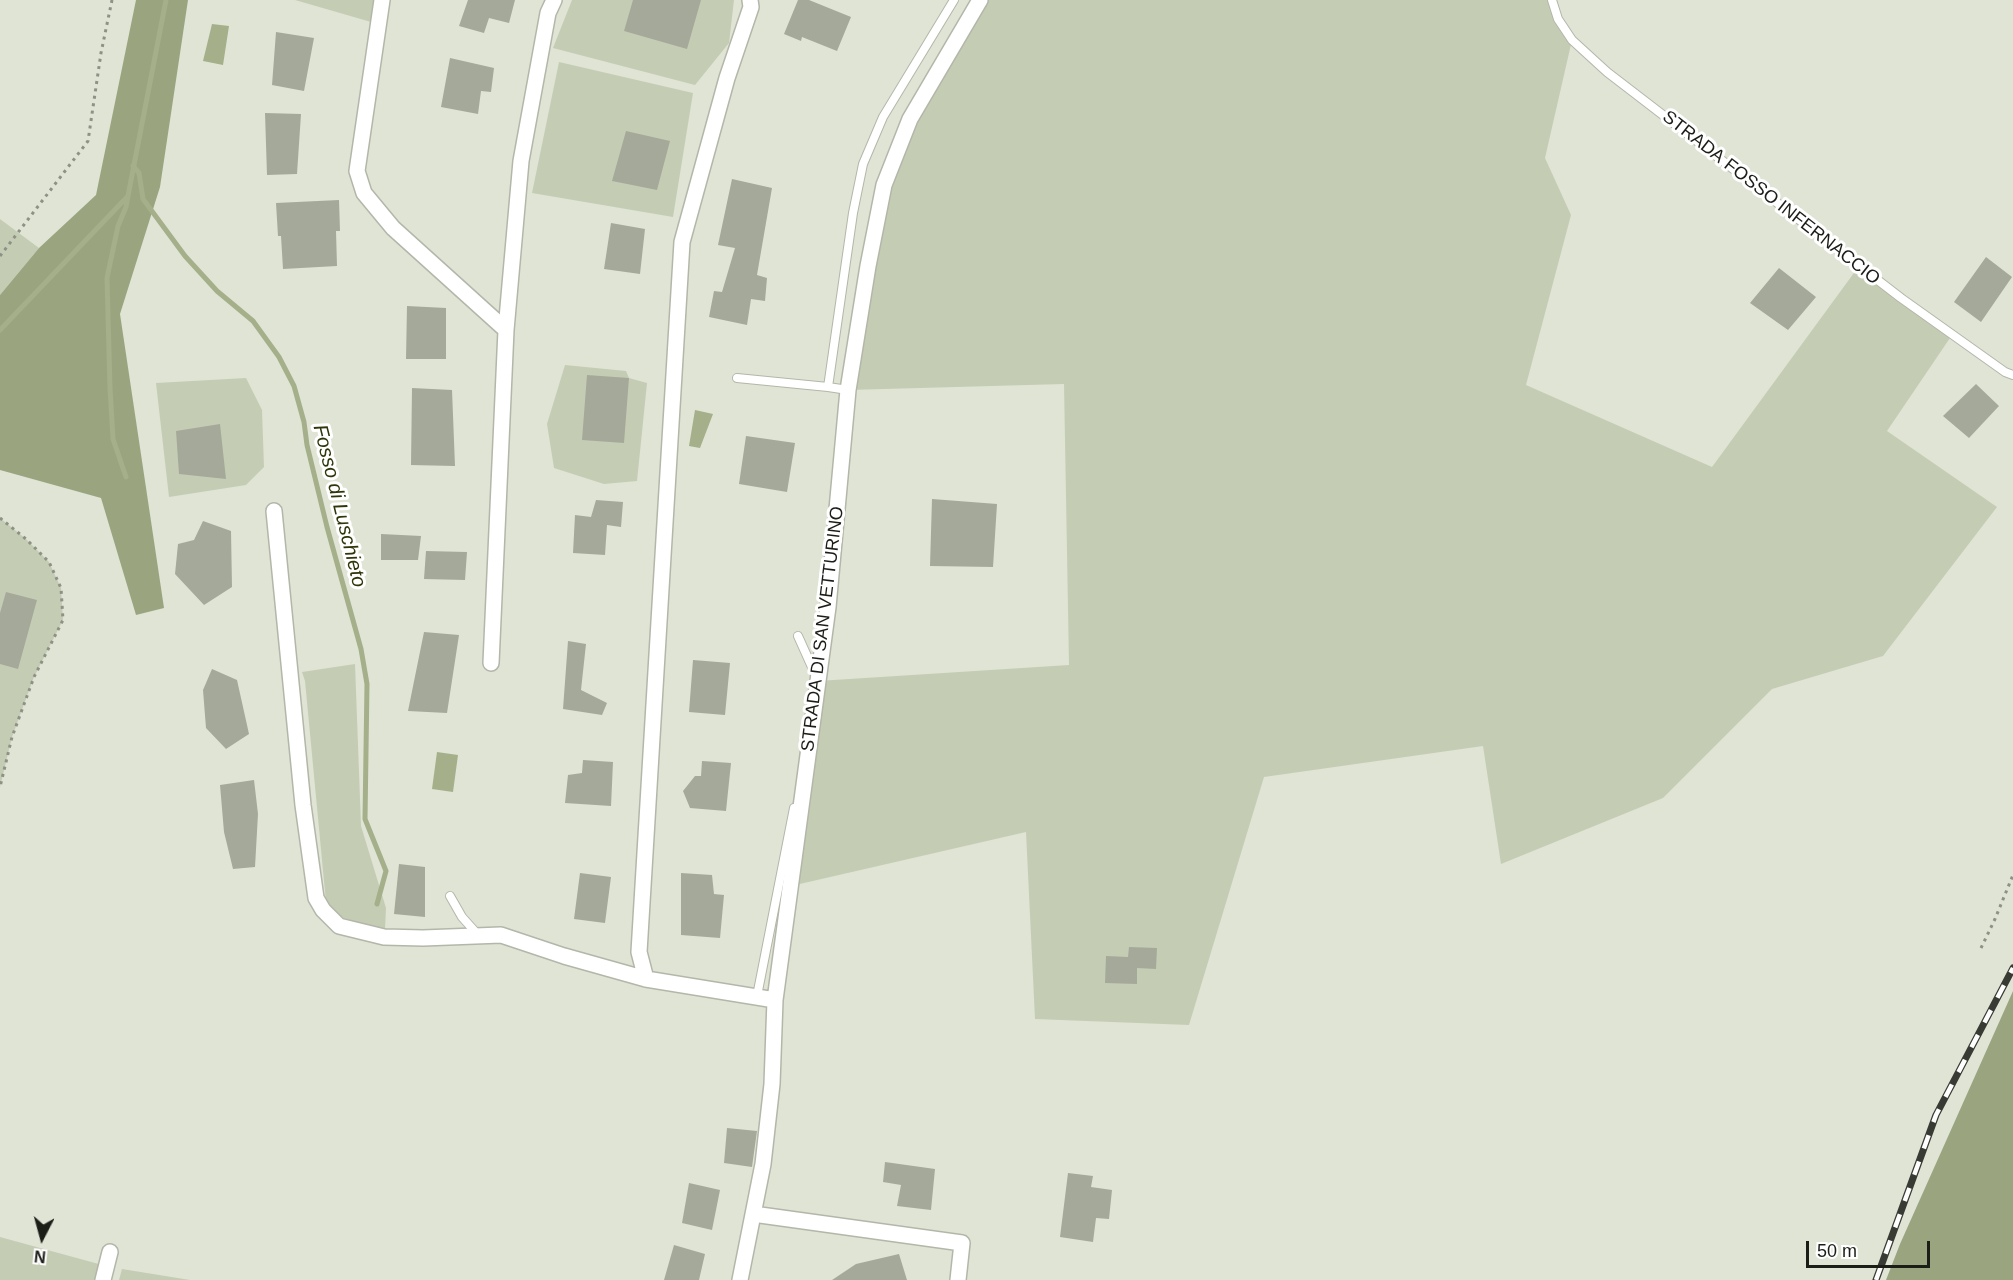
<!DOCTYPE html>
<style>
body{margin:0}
#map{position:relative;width:2013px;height:1280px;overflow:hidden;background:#dfe4d5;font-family:Helvetica,sans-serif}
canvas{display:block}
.north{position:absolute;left:12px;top:1208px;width:60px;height:60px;-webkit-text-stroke:4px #fff;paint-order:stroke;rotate:186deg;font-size:16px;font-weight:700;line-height:24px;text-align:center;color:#1b1d17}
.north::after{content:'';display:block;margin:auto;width:21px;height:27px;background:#1b1d17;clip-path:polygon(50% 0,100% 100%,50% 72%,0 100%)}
.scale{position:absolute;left:1806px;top:1241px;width:124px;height:27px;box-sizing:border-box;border:3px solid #1b1d17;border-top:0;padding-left:8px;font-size:18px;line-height:21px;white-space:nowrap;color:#1b1d17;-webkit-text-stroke:4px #fff;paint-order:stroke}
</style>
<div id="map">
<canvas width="2013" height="1280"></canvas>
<div class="north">N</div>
<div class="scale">50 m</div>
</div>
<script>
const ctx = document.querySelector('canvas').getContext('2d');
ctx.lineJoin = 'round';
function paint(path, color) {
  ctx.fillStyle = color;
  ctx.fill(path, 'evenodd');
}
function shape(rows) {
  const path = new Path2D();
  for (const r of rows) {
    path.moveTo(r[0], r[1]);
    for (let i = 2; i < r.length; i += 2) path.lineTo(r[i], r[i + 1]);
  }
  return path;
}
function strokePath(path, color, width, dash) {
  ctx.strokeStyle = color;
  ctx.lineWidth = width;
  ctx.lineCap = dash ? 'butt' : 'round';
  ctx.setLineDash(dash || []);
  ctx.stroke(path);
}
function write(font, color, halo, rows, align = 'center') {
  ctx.font = font + ' Helvetica,sans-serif';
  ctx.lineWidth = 6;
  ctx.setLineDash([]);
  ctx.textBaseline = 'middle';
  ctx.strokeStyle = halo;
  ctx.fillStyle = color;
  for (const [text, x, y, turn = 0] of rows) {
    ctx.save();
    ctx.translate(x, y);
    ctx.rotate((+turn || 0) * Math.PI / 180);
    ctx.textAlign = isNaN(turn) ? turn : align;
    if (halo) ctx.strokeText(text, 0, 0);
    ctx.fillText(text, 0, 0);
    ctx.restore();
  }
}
paint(shape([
 [295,0,383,0,378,24],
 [572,0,734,0,729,43,695,85,553,48],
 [980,0,1552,0,1572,40,1545,158,1571,215,1526,385,1712,467,1859,266,1952,335,1887,431,1997,507,1883,656,1772,689,1663,798,1501,864,1483,746,1264,777,1189,1025,1035,1019,1026,832,791,886,818,681,1069,665,1064,384,848,390,884,185],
 [559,62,693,93,673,217,532,193],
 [0,219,39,248,0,295],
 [565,365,626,371,629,378,647,383,637,481,604,484,554,468,547,424],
 [246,378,262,410,264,467,246,485,169,497,156,383],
 [0,518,26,539,49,562,61,588,63,620,34,677,12,737,0,787],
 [355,664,361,826,386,908,385,930,337,916,326,902,305,681,302,672],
 [0,1237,106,1266,103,1280,0,1280],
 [122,1269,190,1280,119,1280]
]), '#c5ccb4');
paint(shape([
 [136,0,188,0,160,187,120,314,164,608,136,615,101,498,0,470,0,295,39,248,96,195],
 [2013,991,2013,1280,1886,1280,1900,1244]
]), '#9aa580');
paint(shape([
 [212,24,229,26,223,65,203,61],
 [695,410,713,414,700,448,689,446],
 [437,752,458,755,453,792,432,789]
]), '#a5af8a');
strokePath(shape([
 [133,166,139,173,143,199,185,256,217,291,253,321,279,357,294,386,304,422,307,445,327,527,361,649,367,684,365,819,386,871,377,904],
 [0,330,128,196,166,0],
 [126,477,113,439,110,388,107,278,118,226,126,207,128,196]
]), '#a5af8a', 5);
paint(shape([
 [468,0,515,0,509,23,489,18,484,33,459,26],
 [633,0,701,0,687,49,624,31],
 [798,0,809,0,851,17,837,51,802,37,801,41,784,34],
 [276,32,314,38,304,91,272,85],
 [450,58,494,68,491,92,481,91,478,114,441,107],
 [265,113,301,114,297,174,267,175],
 [626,131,670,141,657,190,612,181],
 [732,179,772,188,757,275,767,278,765,301,751,299,747,325,709,317,714,291,722,292,735,248,718,245],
 [339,200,340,231,336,231,337,266,283,269,281,236,278,236,276,203],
 [611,223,645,229,640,274,604,269],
 [1986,257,2012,277,1981,322,1954,302],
 [1779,268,1816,297,1788,330,1750,303],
 [407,306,446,308,446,359,406,359],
 [587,375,629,378,624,443,582,440],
 [1976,384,1999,406,1969,438,1943,416],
 [412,388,452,390,455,466,411,465],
 [220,424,226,479,179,474,176,431],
 [746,436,795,443,787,492,739,484],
 [932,499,997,504,993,567,930,566],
 [596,500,623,502,621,527,607,525,605,555,573,553,575,515,591,517],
 [203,521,231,531,232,587,204,605,175,574,178,544,194,540],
 [381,534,421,536,418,560,381,560],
 [426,551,467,552,465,580,424,579],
 [6,592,37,600,18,669,0,664,0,613],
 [424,632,459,635,447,713,408,711],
 [568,641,586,644,581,690,607,703,602,715,563,709],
 [693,660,730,663,725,715,689,712],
 [212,669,237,680,249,734,226,749,206,728,203,690],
 [583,760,613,762,611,806,565,803,568,775,582,773],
 [702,761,731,763,726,811,690,808,683,791,695,776,701,776],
 [254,780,258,814,255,867,233,869,224,832,220,785],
 [399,864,425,867,425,917,394,914],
 [580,873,611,877,605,923,574,919],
 [681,873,712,875,714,894,724,895,720,938,681,935],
 [1129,947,1157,948,1156,969,1137,968,1137,984,1105,983,1106,956,1128,957],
 [727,1128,757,1131,752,1167,724,1163],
 [885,1162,935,1169,931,1210,897,1206,901,1185,883,1182],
 [1068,1173,1093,1176,1091,1187,1112,1190,1109,1219,1096,1218,1093,1242,1060,1237],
 [689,1183,720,1190,712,1230,682,1223],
 [674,1245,705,1254,699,1280,664,1280],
 [899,1254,907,1280,832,1280,856,1264]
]), '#a5a99a');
const lane = shape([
 [1552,0,1558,19,1572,40,1607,72,1901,298,2005,372,2013,375],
 [737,378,828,387],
 [848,390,828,387,853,213,863,164,883,117,954,0],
 [798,636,816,676],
 [450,896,462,917,479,936],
 [757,996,794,808]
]);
const street = shape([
 [382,0,357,171,364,193,393,228,506,330],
 [750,0,751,7,727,78,682,242,639,952,646,979,775,1000],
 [274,511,303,805,316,898,323,910,339,926,384,937,423,938,501,935,564,956,646,979],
 [491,663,506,330,521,161,548,13,554,0],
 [753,1214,962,1243,958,1280],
 [103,1280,110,1252],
 [740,1280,763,1164,772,1084,775,1000,828,607,848,390,868,266,884,185,910,119,980,0]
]);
strokePath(lane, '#b3b7a9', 10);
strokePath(street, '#b3b7a9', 18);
strokePath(shape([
 [0,256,88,141,101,53,112,0],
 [0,518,26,539,49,562,61,588,63,620,34,677,12,737,0,787],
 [1981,948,1995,919,2013,875]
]), '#8e9186', 3, [3, 4.5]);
strokePath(lane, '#fff', 8);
strokePath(street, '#fff', 15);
const rail = shape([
 [1876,1280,1936,1115,2013,968]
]);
strokePath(rail, '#383b33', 7);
strokePath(rail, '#fff', 4.5, [14]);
write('18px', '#1b1d17', '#fff', [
 ["STRADA FOSSO INFERNACCIO",1771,198,38],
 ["STRADA DI SAN VETTURINO",823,629,-83]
]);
write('italic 20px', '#2e370a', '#fff', [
 ["Fosso di Luschieto",339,506,76]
]);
</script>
